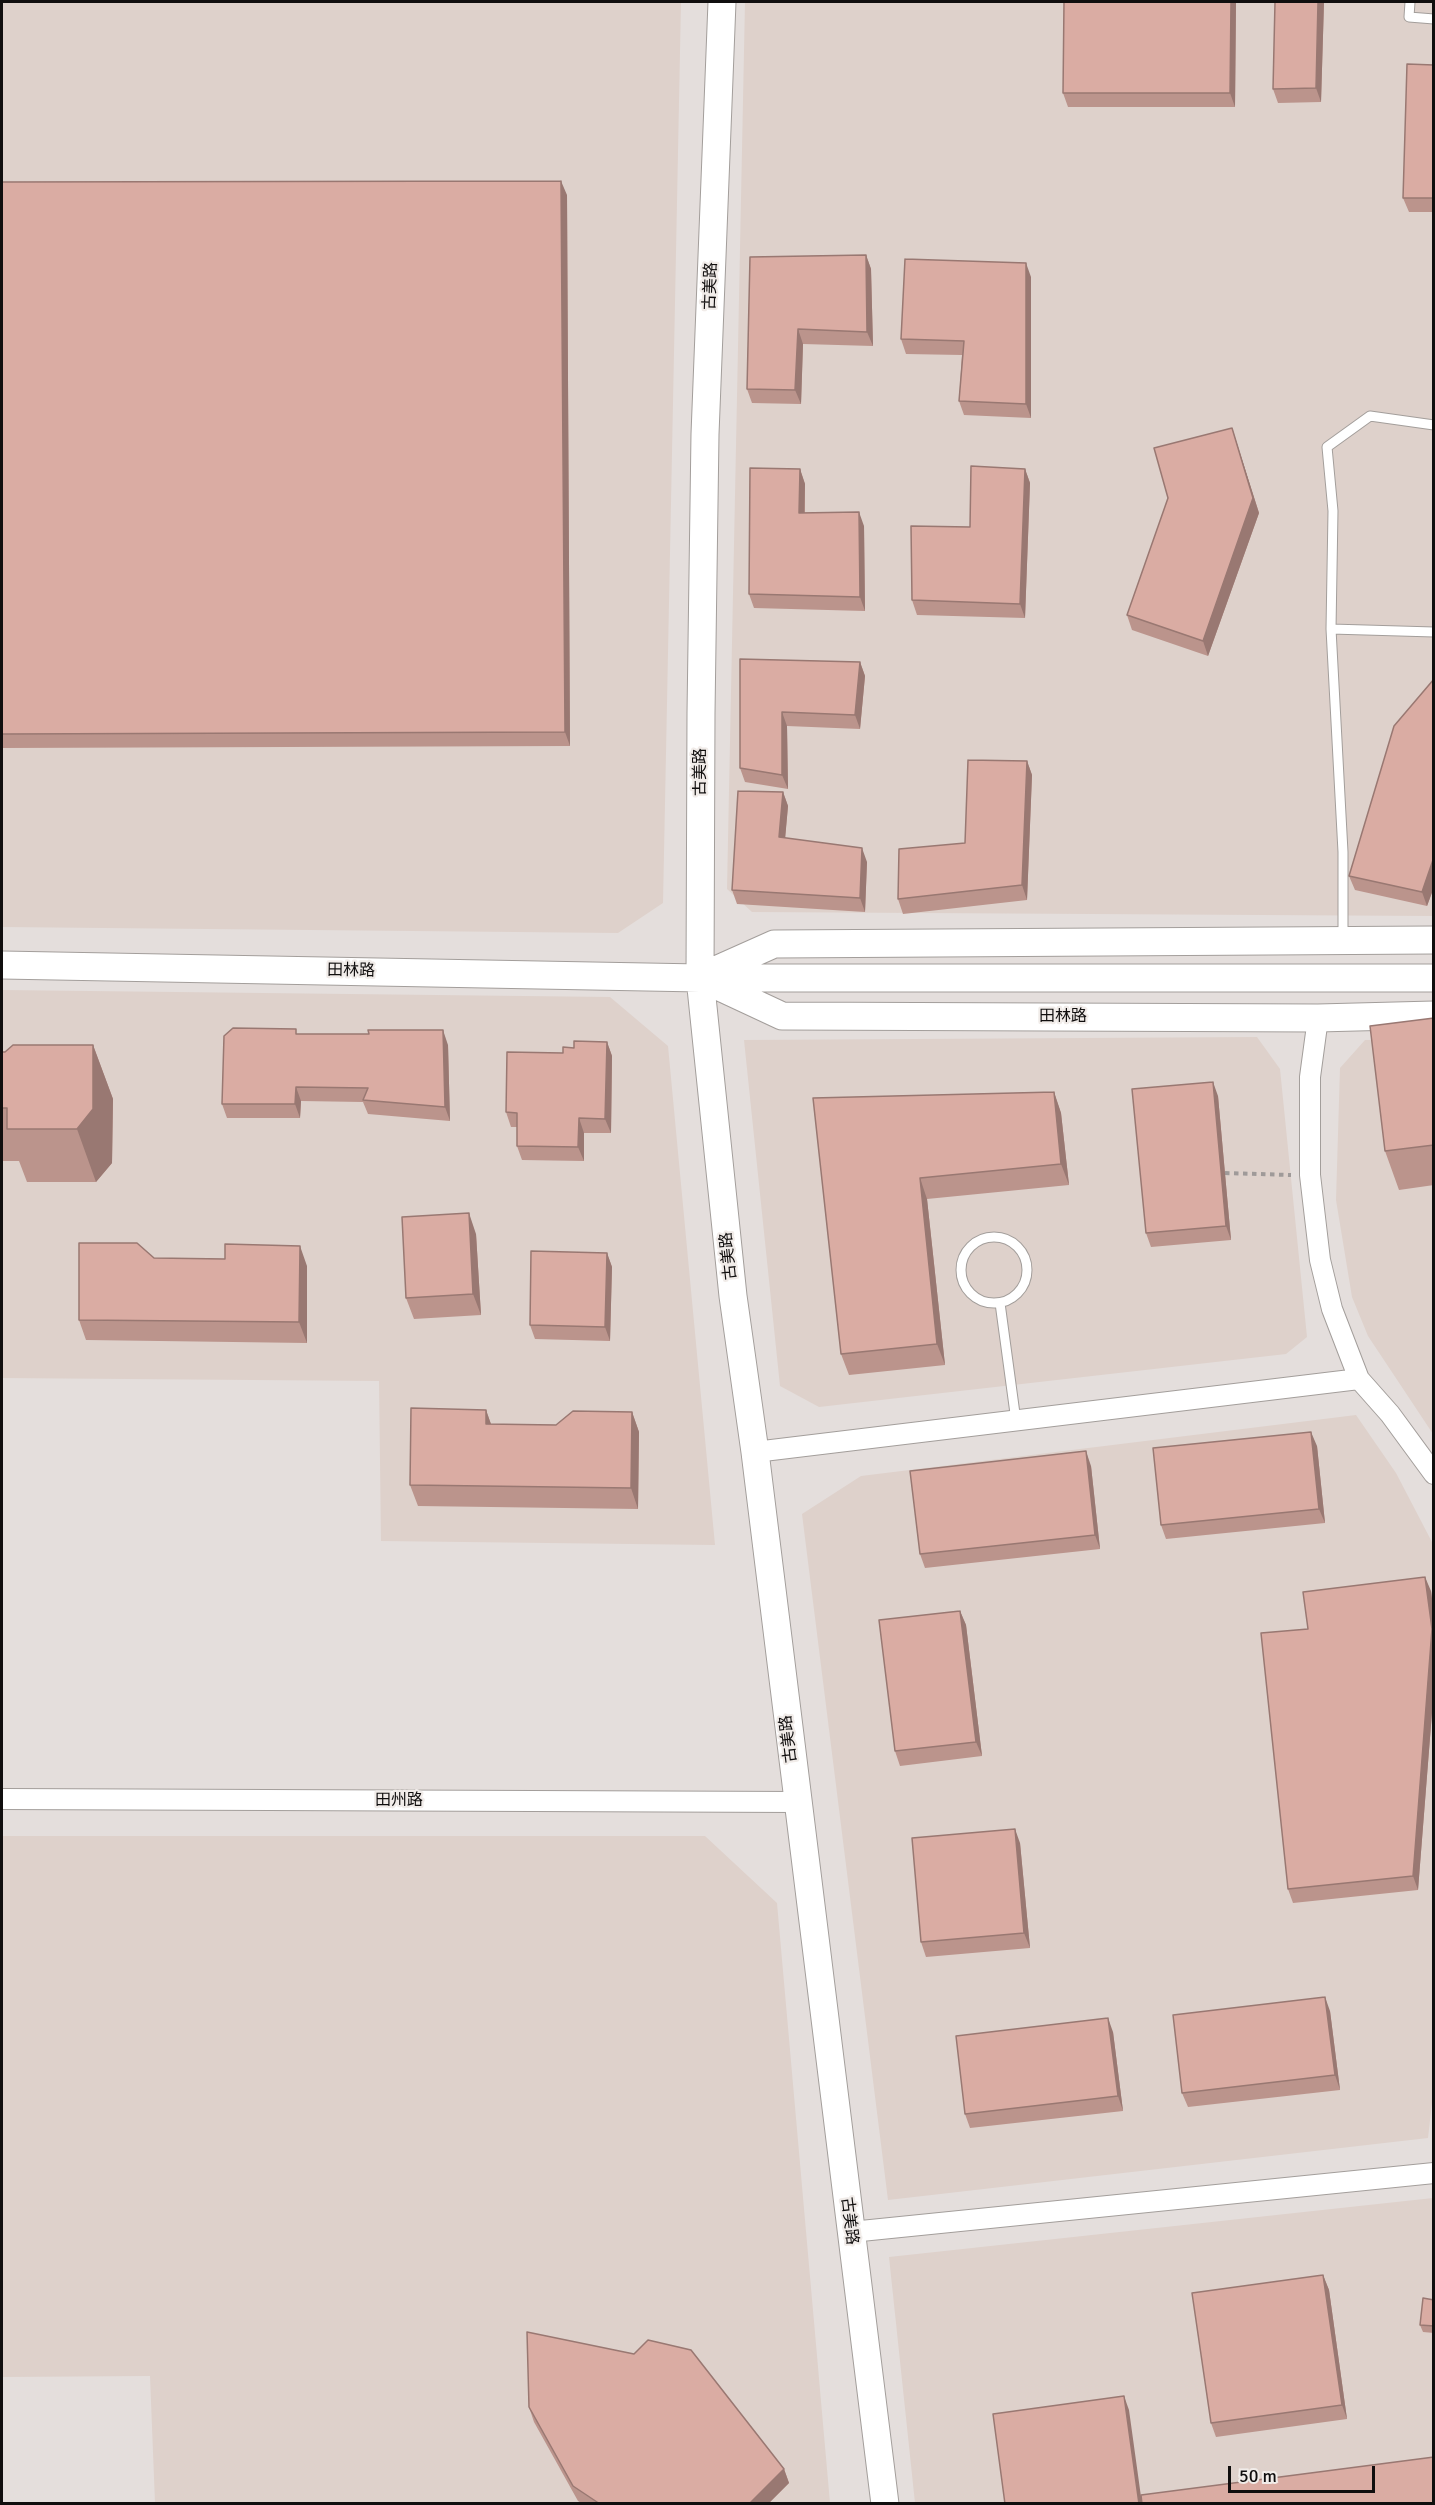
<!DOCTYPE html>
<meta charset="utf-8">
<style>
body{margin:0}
#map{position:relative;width:1435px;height:2505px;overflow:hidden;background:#e4dedc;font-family:Signika,sans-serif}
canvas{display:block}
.frame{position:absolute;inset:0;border:3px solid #100e0e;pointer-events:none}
.scale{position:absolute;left:1228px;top:2466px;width:147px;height:27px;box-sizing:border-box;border:3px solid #100e0e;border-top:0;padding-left:8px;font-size:18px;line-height:21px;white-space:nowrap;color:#100e0e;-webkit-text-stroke:4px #f1ece9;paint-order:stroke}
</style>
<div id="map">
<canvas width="1435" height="2505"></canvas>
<div class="frame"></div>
<div class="scale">50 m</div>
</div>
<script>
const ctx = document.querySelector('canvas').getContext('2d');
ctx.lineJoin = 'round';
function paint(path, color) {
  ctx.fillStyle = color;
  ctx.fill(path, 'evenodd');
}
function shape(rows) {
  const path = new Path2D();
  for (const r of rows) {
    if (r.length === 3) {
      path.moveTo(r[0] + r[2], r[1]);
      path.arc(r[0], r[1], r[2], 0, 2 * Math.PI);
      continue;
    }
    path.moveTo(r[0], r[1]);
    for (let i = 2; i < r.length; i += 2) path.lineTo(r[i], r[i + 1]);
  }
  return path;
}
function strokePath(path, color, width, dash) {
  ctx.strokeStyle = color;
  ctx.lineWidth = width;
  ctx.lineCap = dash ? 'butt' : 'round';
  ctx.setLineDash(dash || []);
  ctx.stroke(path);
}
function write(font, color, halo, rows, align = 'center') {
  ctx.font = font + ' Signika,"Noto Sans SC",sans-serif';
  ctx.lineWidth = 4.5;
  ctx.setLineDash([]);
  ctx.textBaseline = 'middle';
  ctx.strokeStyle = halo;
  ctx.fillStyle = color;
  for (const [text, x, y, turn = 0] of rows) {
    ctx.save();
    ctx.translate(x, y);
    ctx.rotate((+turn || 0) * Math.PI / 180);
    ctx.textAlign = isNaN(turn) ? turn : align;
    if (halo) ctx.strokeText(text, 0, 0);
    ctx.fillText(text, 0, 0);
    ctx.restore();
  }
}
paint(shape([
 [2,2,681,2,663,903,618,933,2,927],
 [745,2,1433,2,1433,916,752,912,727,889],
 [2,990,610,997,668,1046,715,1545,381,1541,379,1381,2,1378],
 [1257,1037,1280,1069,1307,1337,1286,1354,819,1407,780,1386,744,1040],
 [1433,1039,1433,1434,1368,1336,1352,1297,1336,1200,1340,1068,1365,1040],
 [1356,1415,1396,1473,1433,1544,1434,2085,1428,2138,888,2200,802,1514,861,1476],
 [2,1836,705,1836,777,1903,830,2503,155,2503,150,2376,2,2377],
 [1433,2198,1433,2503,915,2503,889,2257]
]), '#ded1cb');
const lane = shape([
 [1410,2,1409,17,1434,19],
 [1331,629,1434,632],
 [1343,939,1343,852,1331,629,1333,511,1327,447,1370,416,1434,425],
 [994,1270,33],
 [1000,1303,1016,1421]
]);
const street = shape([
 [1318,1018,1310,1077,1310,1175,1320,1260,1332,1309,1359,1379,1390,1414,1434,1474],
 [755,1452,1359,1379],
 [2,1799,797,1802],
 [851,2232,1434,2173]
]);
const secondary = shape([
 [722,2,705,434,701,713,700,978,733,1296,755,1452,885,2504],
 [2,965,700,978,1434,978],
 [709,973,774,944,1434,940],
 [707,981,782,1016,1318,1018,1434,1015]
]);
strokePath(lane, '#a39e9b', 11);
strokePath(street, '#a39e9b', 22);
strokePath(secondary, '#a39e9b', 29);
strokePath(shape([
 [1225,1173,1291,1175]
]), '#9f9a99', 4, [4.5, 4.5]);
strokePath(lane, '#fff', 9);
strokePath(street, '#fff', 20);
strokePath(secondary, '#fff', 27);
paint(shape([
 [1236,2,1235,107,1068,107,1063,93],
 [1324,2,1321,102,1278,103,1273,89],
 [1434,65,1434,212,1409,212,1403,198],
 [2,182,567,195,570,746,2,748],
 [866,255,871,269,873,346,803,344,801,404,752,403,747,389,750,257],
 [1031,277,1031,418,964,415,959,401,962,355,906,354,901,339],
 [1232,428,1259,513,1208,656,1132,630,1127,615],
 [800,469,805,484,805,513,864,526,865,611,754,608,749,594],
 [1025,469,1030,483,1025,618,917,615,912,600,970,527],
 [740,659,860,662,865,676,860,729,787,726,788,789,745,782,740,768],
 [1434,679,1434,887,1427,906,1355,890,1349,876],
 [1027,761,1032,775,1027,900,903,914,898,899,965,843],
 [783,792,788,806,785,838,867,862,865,912,737,904,732,890],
 [1434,1018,1434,1185,1399,1190,1385,1151],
 [298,1034,448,1045,450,1121,368,1114,363,1102,301,1101,300,1118,227,1118,222,1104],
 [607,1042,612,1056,611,1133,584,1133,584,1161,522,1160,517,1146,517,1127,511,1127,506,1112,563,1053,574,1048],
 [93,1045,113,1099,112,1163,96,1182,27,1182,19,1161,2,1161,2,1052],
 [1054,1092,1061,1113,1069,1185,927,1199,945,1365,849,1375,841,1354,813,1098],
 [1218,1096,1231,1240,1151,1247,1146,1233],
 [476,1234,481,1315,414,1319,406,1298],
 [607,1253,612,1267,610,1341,535,1339,530,1325],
 [154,1258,307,1266,307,1343,86,1340,79,1320],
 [486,1410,491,1424,556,1425,632,1412,639,1432,638,1509,418,1506,410,1485],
 [1317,1446,1325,1523,1166,1539,1161,1525],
 [1091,1466,1100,1549,925,1568,920,1554],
 [1431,1591,1434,1615,1434,1687,1418,1890,1293,1903,1288,1889,1308,1629],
 [960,1611,966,1625,982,1756,900,1766,895,1751],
 [1020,1843,1030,1948,926,1957,921,1942],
 [1330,2011,1340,2090,1188,2107,1182,2093],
 [1113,2032,1123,2111,970,2128,965,2114],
 [1323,2275,1329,2290,1347,2419,1216,2437,1211,2423],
 [1434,2300,1434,2333,1423,2332,1420,2325],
 [529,2407,784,2469,789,2483,768,2504,583,2504,578,2501,534,2422]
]), '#bb948c');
paint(shape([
 [1231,2,1236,2,1235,107,1230,93],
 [1318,2,1324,2,1321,102,1316,88],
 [561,181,567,195,570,746,565,732],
 [866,255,871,269,873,346,867,332],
 [1026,263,1031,277,1031,418,1026,404],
 [798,329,803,344,801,404,795,390],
 [1232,428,1259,513,1208,656,1203,641],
 [800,469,805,484,804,528,799,513],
 [1025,469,1030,483,1025,618,1020,604],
 [859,512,864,526,865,611,860,597],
 [860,662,865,676,860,729,855,715],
 [782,712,787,726,788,789,782,775],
 [1027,761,1032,775,1027,900,1022,885],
 [783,792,788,806,784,851,779,837],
 [862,848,867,862,865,912,860,898],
 [1434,857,1434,887,1427,906,1422,892],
 [443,1030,448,1045,450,1121,445,1107],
 [607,1042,612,1056,611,1133,605,1119],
 [93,1045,113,1099,112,1163,96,1182,77,1129],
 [1213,1082,1218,1096,1231,1240,1226,1226],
 [296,1087,301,1101,300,1118,295,1104],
 [1054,1092,1061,1113,1069,1185,1061,1164],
 [579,1118,584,1133,584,1161,578,1147],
 [920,1178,927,1199,945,1365,937,1344],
 [469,1213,476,1234,481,1315,473,1294],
 [300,1246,307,1266,307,1343,299,1322],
 [607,1253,612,1267,610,1341,605,1327],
 [486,1410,493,1430,486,1424],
 [632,1412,639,1432,638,1509,631,1488],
 [1311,1432,1317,1446,1325,1523,1319,1509],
 [1086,1451,1091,1466,1100,1549,1095,1535],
 [1425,1577,1431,1591,1434,1615,1434,1687,1418,1890,1413,1876],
 [960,1611,966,1625,982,1756,976,1742],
 [1015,1829,1020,1843,1030,1948,1024,1933],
 [1325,1997,1330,2011,1340,2090,1335,2075],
 [1108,2018,1113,2032,1123,2111,1118,2096],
 [1323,2275,1329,2290,1347,2419,1342,2405],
 [1124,2396,1129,2410,1142,2504,1139,2504],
 [784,2469,789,2483,768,2504,749,2504]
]), '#997872');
const building = shape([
 [1064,2,1231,2,1230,93,1063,93,1064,2],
 [1275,2,1318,2,1316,88,1273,89,1275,2],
 [1407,64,1434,65,1434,198,1403,198,1407,64],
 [561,181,565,732,2,734,2,182,561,181],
 [866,255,867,332,798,329,795,390,747,389,750,257,866,255],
 [905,259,1026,263,1026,404,959,401,964,341,901,339,905,259],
 [1232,428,1253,498,1203,641,1127,615,1168,498,1154,448,1232,428],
 [971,466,1025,469,1020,604,912,600,911,526,970,527,971,466],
 [750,468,800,469,799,513,859,512,860,597,749,594,750,468],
 [740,659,860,662,855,715,782,712,782,775,740,768,740,659],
 [1434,679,1434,857,1422,892,1349,876,1394,726,1434,679],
 [968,760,1027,761,1022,885,898,899,899,849,965,843,968,760],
 [738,791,783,792,779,837,862,848,860,898,732,890,738,791],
 [1434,1018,1434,1145,1385,1151,1370,1026,1434,1018],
 [233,1028,296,1029,296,1034,369,1034,368,1030,443,1030,445,1107,363,1100,368,1088,296,1087,295,1104,222,1104,224,1036,233,1028],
 [574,1041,607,1042,605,1119,579,1118,578,1147,517,1146,517,1113,506,1112,507,1052,563,1053,563,1047,574,1048,574,1041],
 [13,1045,93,1045,93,1109,77,1129,7,1129,7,1108,2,1108,2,1052,5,1052,13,1045],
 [1213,1082,1226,1226,1146,1233,1132,1089,1213,1082],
 [1054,1092,1061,1164,920,1178,937,1344,841,1354,813,1098,1054,1092],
 [469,1213,473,1294,406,1298,402,1217,469,1213],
 [79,1243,137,1243,154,1258,225,1259,225,1244,300,1246,299,1322,79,1320,79,1243],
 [531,1251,607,1253,605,1327,530,1325,531,1251],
 [411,1408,486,1410,486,1424,556,1425,573,1411,632,1412,631,1488,410,1485,411,1408],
 [1311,1432,1319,1509,1161,1525,1153,1448,1311,1432],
 [1086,1451,1095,1535,920,1554,910,1471,1086,1451],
 [1425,1577,1432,1629,1413,1876,1288,1889,1261,1633,1308,1629,1303,1592,1425,1577],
 [960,1611,976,1742,895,1751,879,1620,960,1611],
 [1015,1829,1024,1933,921,1942,912,1838,1015,1829],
 [1325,1997,1335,2075,1182,2093,1173,2015,1325,1997],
 [1108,2018,1118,2096,965,2114,956,2036,1108,2018],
 [1323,2275,1342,2405,1211,2423,1192,2293,1323,2275],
 [1423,2298,1434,2300,1434,2326,1420,2325,1423,2298],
 [527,2332,634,2354,648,2340,691,2350,784,2469,749,2504,600,2504,573,2486,529,2407,527,2332],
 [1124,2396,1139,2504,1005,2504,993,2414,1124,2396],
 [1434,2457,1434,2504,1142,2504,1141,2495,1434,2457]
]);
paint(building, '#daaca3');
strokePath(building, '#997872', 1.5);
write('16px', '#100e0e', '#f1ece9', [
 ["古美路",711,286,-88],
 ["古美路",701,772,-90],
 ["田林路",351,971,1],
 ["田林路",1063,1017],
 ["古美路",729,1256,-96],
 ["古美路",789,1739,-97],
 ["田州路",399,1801],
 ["古美路",849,2221,83]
]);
</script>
